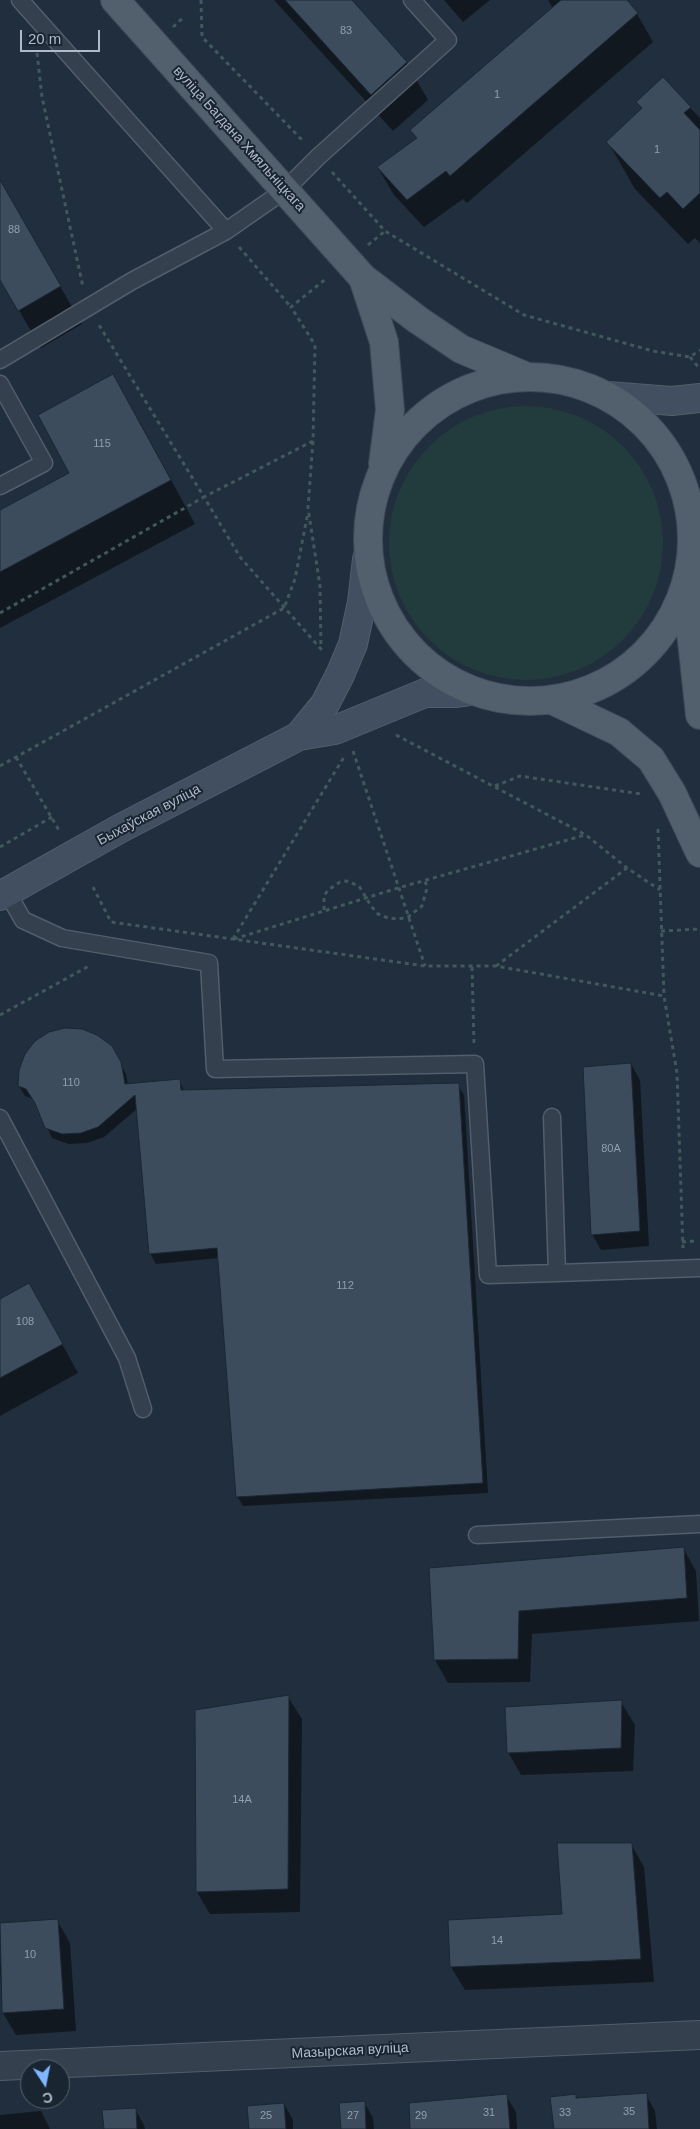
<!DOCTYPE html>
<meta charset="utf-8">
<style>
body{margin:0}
#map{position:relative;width:700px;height:2129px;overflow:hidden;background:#202e3d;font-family:Arial,sans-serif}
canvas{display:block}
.north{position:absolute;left:20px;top:2059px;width:50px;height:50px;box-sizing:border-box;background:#1a2532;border:1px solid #56616e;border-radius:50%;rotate:169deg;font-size:14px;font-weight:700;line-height:20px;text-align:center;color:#b0bac9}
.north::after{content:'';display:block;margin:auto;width:18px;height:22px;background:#7eb6ff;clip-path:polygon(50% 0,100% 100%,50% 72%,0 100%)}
.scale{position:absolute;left:20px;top:30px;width:80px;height:22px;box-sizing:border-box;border:2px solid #b0bac9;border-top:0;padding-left:6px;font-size:15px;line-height:18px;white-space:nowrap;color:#b0bac9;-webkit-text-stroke:4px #1a2532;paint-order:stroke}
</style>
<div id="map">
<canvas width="700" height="2129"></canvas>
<div class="north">С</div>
<div class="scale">20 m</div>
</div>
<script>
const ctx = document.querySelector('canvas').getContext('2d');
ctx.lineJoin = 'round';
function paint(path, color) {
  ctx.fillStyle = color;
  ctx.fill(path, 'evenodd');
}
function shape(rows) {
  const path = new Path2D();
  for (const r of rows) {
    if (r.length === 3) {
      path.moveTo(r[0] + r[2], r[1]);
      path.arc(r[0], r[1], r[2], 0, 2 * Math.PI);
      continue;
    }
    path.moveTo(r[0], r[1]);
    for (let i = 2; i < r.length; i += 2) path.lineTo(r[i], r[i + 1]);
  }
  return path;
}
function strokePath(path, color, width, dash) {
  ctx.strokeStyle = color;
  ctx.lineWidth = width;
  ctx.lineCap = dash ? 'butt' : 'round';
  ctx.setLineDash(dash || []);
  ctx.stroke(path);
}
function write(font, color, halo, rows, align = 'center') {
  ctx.font = font + ' Arial,sans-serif';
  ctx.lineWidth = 4;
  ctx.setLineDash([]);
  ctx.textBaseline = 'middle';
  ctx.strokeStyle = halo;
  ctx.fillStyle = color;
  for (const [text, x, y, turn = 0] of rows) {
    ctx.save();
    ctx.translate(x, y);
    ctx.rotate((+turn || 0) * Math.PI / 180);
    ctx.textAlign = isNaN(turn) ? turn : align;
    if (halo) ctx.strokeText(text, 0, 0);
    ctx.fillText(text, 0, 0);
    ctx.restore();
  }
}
paint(shape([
 [526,543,137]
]), '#223c3e');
paint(shape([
 [274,0,350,0,406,62,428,100,393,131],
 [444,0,490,0,463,22],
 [548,0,625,0,637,14,653,42,467,203,463,199,424,227,394,195,378,168,417,139,412,130,553,8],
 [662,79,700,118,700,243,695,238,688,244,635,189,608,142,642,110,638,102],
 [0,183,82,324,41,348,0,278],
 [138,419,195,524,0,628,0,511,71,474],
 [111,1047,126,1074,128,1085,179,1081,185,1092,458,1085,464,1095,488,1493,243,1506,237,1496,219,1258,156,1264,150,1253,138,1108,104,1137,87,1143,69,1144,52,1138,34,1099,25,1096,19,1086],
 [631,1064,640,1080,649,1246,601,1250,592,1234],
 [0,1300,45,1313,78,1373,0,1416],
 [683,1548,696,1571,699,1621,532,1634,530,1682,448,1683,435,1660,431,1570],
 [288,1697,302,1719,300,1912,210,1914,197,1892],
 [621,1702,635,1725,633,1771,521,1775,508,1752],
 [631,1844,644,1867,654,1982,465,1990,451,1967,563,1915],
 [57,1920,70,1943,76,2031,16,2035,3,2013,0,1969,0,1925],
 [575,2095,578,2099,646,2095,655,2111,657,2129,555,2129],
 [506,2096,516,2112,517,2129,412,2129],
 [364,2102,373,2118,374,2129,342,2129],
 [284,2104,293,2120,293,2129,250,2129],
 [135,2109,144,2125,145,2129,105,2129],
 [41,2111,50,2129,0,2129,0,2115]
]), '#0007');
const building = shape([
 [285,0,352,0,407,62,371,95,285,0],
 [561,0,627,0,638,13,450,176,446,171,407,200,377,167,417,138,410,130,561,0],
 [663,77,691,107,684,113,700,130,700,193,683,209,667,192,660,198,606,142,642,108,636,102,663,77],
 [0,180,61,286,18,311,0,280,0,180],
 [113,374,171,480,0,572,0,510,69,473,38,415,113,374],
 [65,1028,82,1029,97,1035,112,1046,121,1062,125,1084,180,1079,181,1090,459,1083,483,1483,236,1497,217,1248,149,1254,135,1095,98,1127,81,1133,62,1134,45,1128,35,1103,26,1089,18,1086,19,1070,25,1054,35,1041,49,1032,65,1028],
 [631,1063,640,1231,591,1235,583,1067,631,1063],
 [29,1283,63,1344,0,1378,0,1299,29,1283],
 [684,1547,687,1598,519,1611,518,1659,434,1660,429,1568,684,1547],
 [289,1695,288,1889,196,1892,195,1710,289,1695],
 [622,1700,621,1748,507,1753,505,1707,622,1700],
 [557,1843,632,1843,641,1959,450,1967,448,1920,562,1914,557,1843],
 [58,1919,64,2009,2,2013,0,1923,58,1919],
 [647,2093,649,2129,554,2129,550,2097,576,2094,576,2098,647,2093],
 [507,2094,510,2129,410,2129,409,2103,507,2094],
 [365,2101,366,2129,341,2129,339,2103,365,2101],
 [284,2103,286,2129,249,2129,247,2106,284,2103],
 [136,2108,137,2129,104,2129,102,2110,136,2108]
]);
paint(building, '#3c4c5d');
strokePath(building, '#1c2734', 1);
const service = shape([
 [20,0,226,231],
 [0,360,132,281,226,231,285,190,318,157,448,40,412,0],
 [0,384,44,463,0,486],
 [7,892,23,920,62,938,209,963,215,1069,475,1064,488,1275,557,1273],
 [552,1117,557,1273,700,1268],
 [0,1118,127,1358,143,1409],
 [477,1535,700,1524]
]);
const minor = shape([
 [0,2066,700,2035]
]);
const secondary = shape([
 [608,396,672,401,700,398],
 [692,523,700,509],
 [299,736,325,704,340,675,353,644,362,602,367,559],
 [0,896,121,828,299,736,335,730,425,693,457,693,471,691]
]);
const primary = shape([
 [115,0,363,278,418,320,461,349,525,376],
 [363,278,384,342,390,410,383,464],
 [530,539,162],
 [686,586,700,715],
 [554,701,619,732,651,759,672,793,700,853]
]);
strokePath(service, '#535d6b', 19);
strokePath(minor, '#535d6b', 30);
strokePath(secondary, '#535d6b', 30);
strokePath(primary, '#3e4956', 30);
strokePath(shape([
 [201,0,202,37,304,142],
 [173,27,184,17],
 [37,53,42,97,83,287],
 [332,172,385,231,524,315,653,351,690,357,700,350],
 [368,245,385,231],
 [239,247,291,307],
 [690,357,700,369],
 [313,441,204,497,240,557,321,649,320,586,308,508,313,441,315,345,291,307,327,278],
 [0,613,204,497,99,325],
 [396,735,586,835,627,868,660,890],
 [353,751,425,966],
 [16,757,60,832],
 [0,766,284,608,295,579,308,512],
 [495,786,520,776,641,794],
 [658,829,664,996],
 [0,847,52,817],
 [93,887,111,922,425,966,496,966,664,996,677,1073,683,1248],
 [324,910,324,896,328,890,340,882,346,881,359,886,371,906,378,914,388,918,398,919,408,917,422,906,427,888,425,880],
 [661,931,700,929],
 [233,939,344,757],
 [234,939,398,888,585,835],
 [496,966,627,868],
 [472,967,474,1044],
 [0,1015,89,966],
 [682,1242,695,1241]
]), '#40595b', 3, [4, 4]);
strokePath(service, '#34404d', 16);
strokePath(minor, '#34404d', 28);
strokePath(secondary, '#424f60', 28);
strokePath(primary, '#525f6d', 28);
write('11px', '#939eae', null, [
 ["83",346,31],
 ["1",497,95],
 ["1",657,150],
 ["88",14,230],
 ["115",102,444],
 ["110",71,1083],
 ["80А",611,1149],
 ["112",345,1286],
 ["108",25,1322],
 ["14А",242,1800],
 ["14",497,1941],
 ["10",30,1955],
 ["35",629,2112],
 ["31",489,2113],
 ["33",565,2113],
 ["25",266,2116],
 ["27",353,2116],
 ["29",421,2116]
]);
write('14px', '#b0bac9', '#1a2532', [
 ["вуліца Багдана Хмяльніцкага",239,139,48],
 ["Быхаўская вуліца",149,815,-28],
 ["Мазырская вуліца",350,2051,-3]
]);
</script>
